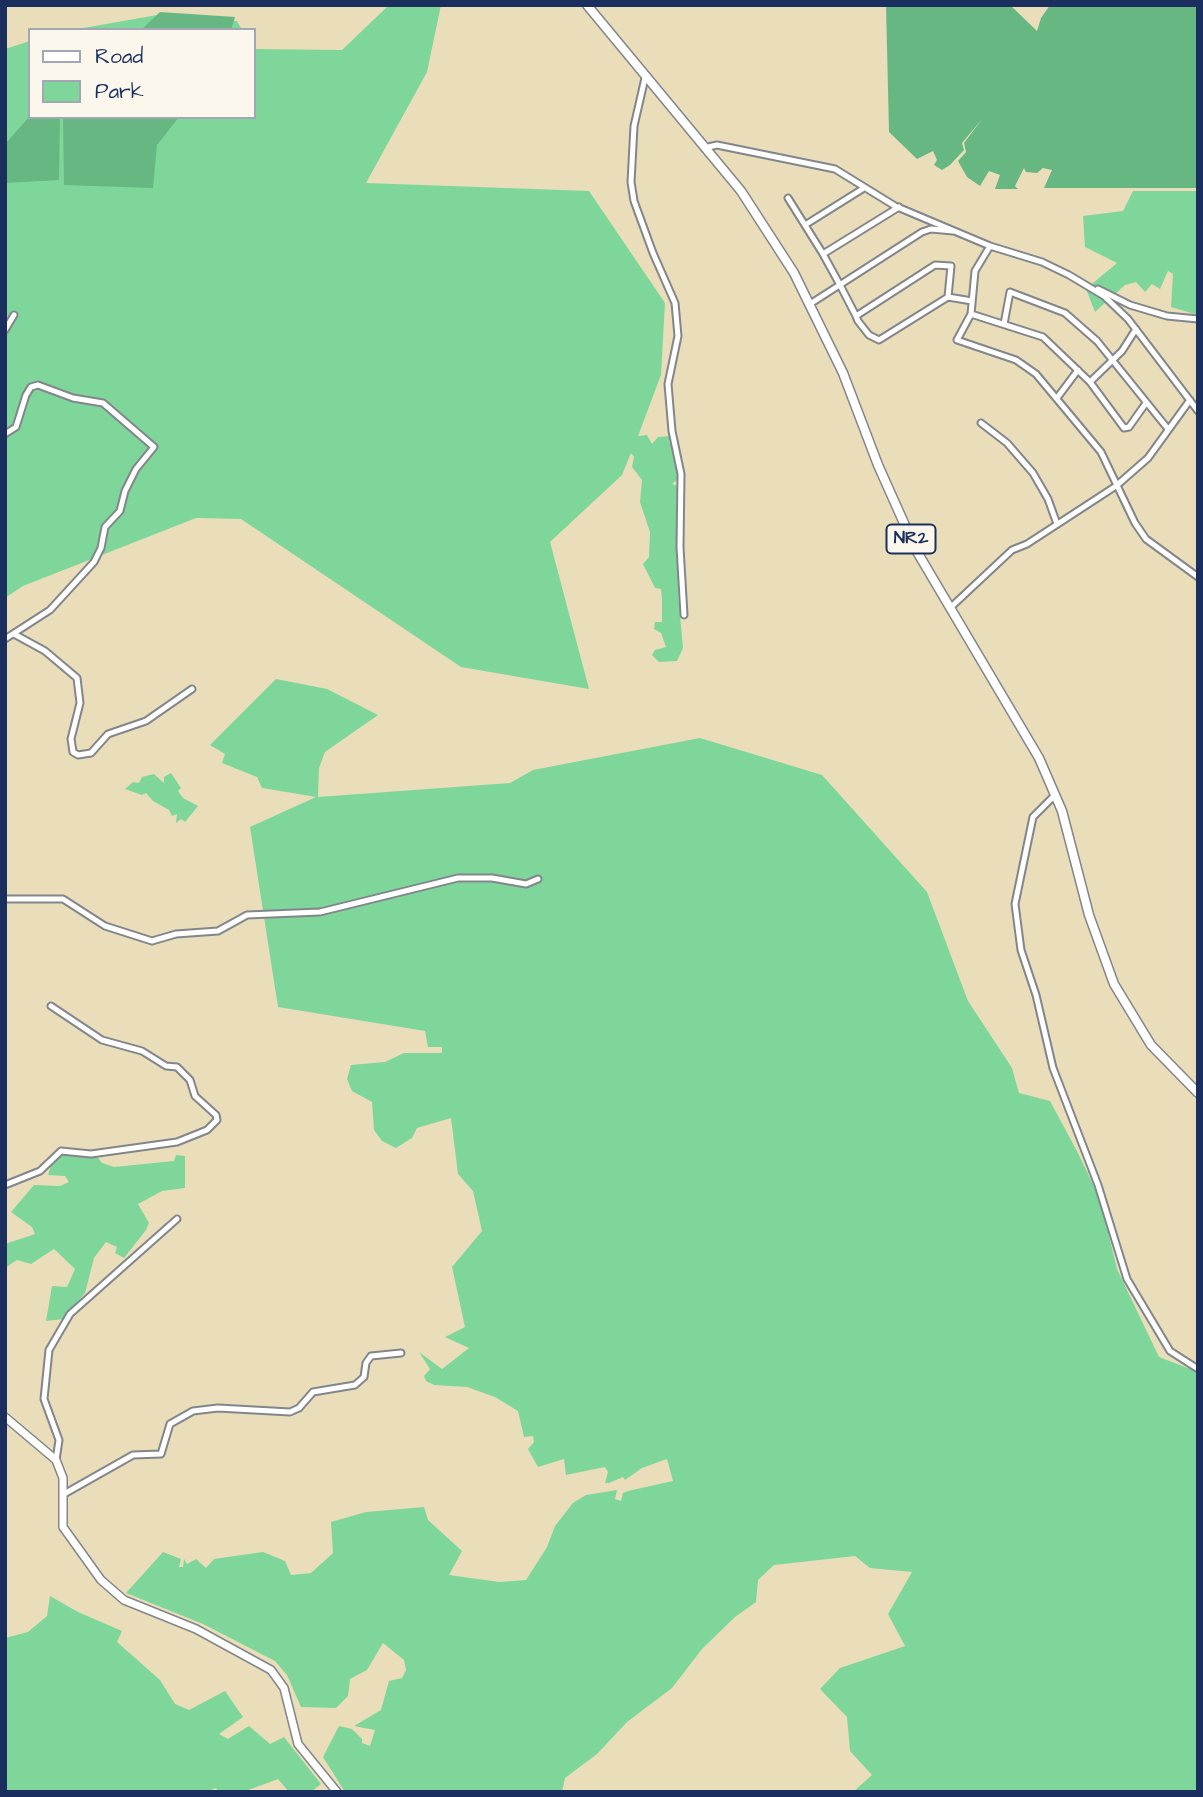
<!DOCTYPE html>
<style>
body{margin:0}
#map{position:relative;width:1203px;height:1797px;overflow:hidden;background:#e9deb9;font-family:"Architects Daughter",sans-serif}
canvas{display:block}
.frame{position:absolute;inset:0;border:7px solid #1b2f5e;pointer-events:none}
.legend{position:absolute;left:28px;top:28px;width:228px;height:91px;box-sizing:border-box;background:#fbf7ec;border:2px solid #a1a7b3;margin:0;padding:9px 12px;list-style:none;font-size:21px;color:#1b2f5e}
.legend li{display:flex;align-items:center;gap:14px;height:35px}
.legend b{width:35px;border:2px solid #a1a7b3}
</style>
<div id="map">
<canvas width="1203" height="1797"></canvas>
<div class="frame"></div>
<ul class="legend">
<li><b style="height:9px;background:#fff"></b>Road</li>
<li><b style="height:19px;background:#7fd69b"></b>Park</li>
</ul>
</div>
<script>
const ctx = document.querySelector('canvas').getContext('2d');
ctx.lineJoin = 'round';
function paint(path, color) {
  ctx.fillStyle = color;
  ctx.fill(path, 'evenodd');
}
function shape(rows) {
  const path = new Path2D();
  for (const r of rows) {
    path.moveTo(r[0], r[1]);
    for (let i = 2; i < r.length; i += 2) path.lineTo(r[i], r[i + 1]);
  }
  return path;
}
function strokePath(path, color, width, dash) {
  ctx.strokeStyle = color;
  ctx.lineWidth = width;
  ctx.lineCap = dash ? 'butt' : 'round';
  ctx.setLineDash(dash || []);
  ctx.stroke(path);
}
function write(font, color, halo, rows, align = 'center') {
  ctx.font = font + ' "Architects Daughter",sans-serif';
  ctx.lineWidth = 5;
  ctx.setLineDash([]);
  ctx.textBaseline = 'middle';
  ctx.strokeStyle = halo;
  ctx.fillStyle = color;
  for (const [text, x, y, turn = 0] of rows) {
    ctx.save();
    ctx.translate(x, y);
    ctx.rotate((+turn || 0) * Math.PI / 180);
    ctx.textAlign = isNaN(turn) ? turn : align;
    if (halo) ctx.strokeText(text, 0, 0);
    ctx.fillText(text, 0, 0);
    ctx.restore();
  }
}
paint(shape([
 [389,5,441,5,427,72,366,183,589,191,665,303,661,375,638,436,647,435,652,444,658,437,670,436,669,442,673,446,680,478,672,484,679,486,676,555,682,571,678,593,683,648,677,661,659,662,652,655,655,650,666,647,661,633,654,629,655,622,662,622,662,600,661,589,655,588,643,564,649,557,650,532,640,502,642,480,632,467,634,457,631,453,622,475,550,542,589,689,461,667,241,519,196,518,23,586,5,598,5,49,30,41,30,117,254,117,254,49,342,50],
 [163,14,237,21,242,30,72,30],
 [1133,191,1198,191,1198,315,1171,307,1173,274,1168,271,1160,289,1152,284,1145,292,1136,282,1125,285,1095,312,1086,289,1117,263,1085,247,1083,216,1123,211],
 [276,679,327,689,378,715,325,752,319,768,318,797,510,783,533,770,700,738,822,775,927,892,968,1001,1012,1068,1019,1093,1050,1101,1078,1153,1100,1199,1117,1269,1159,1357,1198,1372,1198,1789,1195,1792,853,1792,872,1775,850,1751,847,1717,820,1689,840,1668,905,1646,888,1614,912,1572,870,1568,855,1556,774,1565,758,1580,756,1602,735,1617,702,1649,672,1688,627,1722,597,1754,565,1778,562,1792,345,1792,323,1757,339,1726,352,1729,362,1739,362,1743,370,1746,375,1730,354,1726,381,1710,389,1681,402,1678,406,1670,404,1660,383,1643,367,1670,350,1679,348,1696,336,1708,301,1707,287,1675,275,1661,203,1624,126,1593,163,1552,181,1559,179,1567,183,1567,184,1559,187,1564,196,1559,206,1568,214,1559,263,1552,285,1561,291,1575,311,1573,333,1553,331,1522,366,1512,424,1507,428,1520,462,1551,449,1575,499,1582,526,1580,547,1547,555,1526,573,1503,586,1495,617,1490,615,1499,621,1501,623,1493,628,1491,673,1481,667,1459,642,1468,625,1480,623,1477,609,1483,605,1483,608,1472,605,1467,566,1475,564,1459,538,1467,528,1449,534,1442,533,1436,524,1437,518,1411,495,1397,467,1387,434,1385,426,1381,424,1376,430,1369,419,1352,442,1369,469,1348,445,1337,465,1327,452,1267,482,1231,473,1191,458,1174,451,1118,417,1128,412,1138,396,1148,382,1141,374,1130,372,1102,352,1091,347,1079,351,1065,385,1062,404,1053,442,1053,442,1047,428,1047,425,1031,278,1007,250,827,316,797,262,788,257,777,222,763,225,754,210,745],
 [171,773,181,788,178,791,183,798,198,806,185,822,181,819,176,823,177,814,172,816,169,810,153,801,146,793,142,795,125,789,133,782,139,783,142,777,154,774,164,783,164,777],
 [64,1154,96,1155,102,1163,114,1167,174,1161,176,1155,185,1156,185,1188,162,1191,138,1204,149,1223,146,1230,124,1258,115,1253,117,1247,106,1242,94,1258,85,1293,63,1319,46,1321,52,1286,67,1287,75,1269,54,1249,31,1264,17,1260,5,1268,5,1244,35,1234,32,1227,11,1212,34,1185,60,1186,69,1182,65,1176,48,1175,54,1156],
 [50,1596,78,1612,122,1631,117,1642,160,1680,175,1704,189,1710,225,1691,243,1717,219,1734,228,1739,249,1726,270,1744,284,1737,321,1784,311,1792,289,1792,278,1779,243,1792,219,1792,216,1788,206,1792,5,1792,5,1638,28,1632,47,1616]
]), '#7fd69b');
paint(shape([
 [886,5,1010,5,1037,31,1041,18,1050,5,1198,5,1198,188,1044,188,1052,170,1043,168,1037,173,1026,172,1024,168,1015,186,1018,189,995,189,1000,175,989,171,980,186,967,177,958,161,966,152,964,143,983,118,962,143,964,150,950,165,942,170,934,165,937,160,933,151,917,159,889,132],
 [160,12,235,17,231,30,141,30],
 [30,116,60,117,59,180,5,183,5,144],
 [63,117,179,117,157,145,153,188,64,185]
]), '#67b783');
const minor = shape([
 [645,78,634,126,631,182,634,201,653,253,675,303,678,336,668,384,672,431,681,474,680,547,684,615],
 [704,148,717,145,835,169,895,206,990,246,1042,262,1069,275,1104,296,1128,319,1198,411],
 [788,198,823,254,840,285,856,316,858,321,869,335,879,340,948,297,951,266,935,265,856,316],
 [805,225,864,188],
 [990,246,975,271,971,314,957,340,1016,360,1036,374,1101,452,1135,523,1146,539,1198,577],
 [823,254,899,207],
 [1098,289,1130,305,1167,316,1198,319],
 [948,297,972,301],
 [810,304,922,232,931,229,953,231],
 [971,314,1043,337,1090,382,1124,428,1129,427,1146,403],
 [1004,324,1010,292,1065,313,1097,341,1168,429],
 [5,330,14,315],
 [1090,382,1122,351,1136,329],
 [1057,398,1078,370],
 [981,423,1007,443,1033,473,1048,499,1057,524],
 [5,434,16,427,26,395,31,387,38,385,73,398,103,403,154,447,136,469,125,491,120,511,105,527,101,548,94,562,50,610,5,639],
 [950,608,1012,550,1027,544,1116,486,1148,458,1190,400],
 [14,634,45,651,77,678,80,703,71,739,73,752,78,755,91,753,108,734,146,721,192,689],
 [1055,795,1033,817,1015,904,1021,950,1036,995,1053,1068,1098,1185,1127,1279,1170,1351,1198,1369],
 [5,899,63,899,105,926,152,941,176,934,218,931,247,915,320,912,458,878,492,878,526,884,538,879],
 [5,1185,40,1171,61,1151,91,1154,177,1142,207,1130,217,1120,216,1115,195,1096,190,1080,177,1067,166,1066,142,1051,102,1040,51,1006],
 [56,1460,59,1440,44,1399,49,1350,70,1314,177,1219],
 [64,1494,133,1455,161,1454,170,1424,193,1411,218,1408,290,1412,299,1408,313,1392,355,1385,364,1377,366,1363,371,1356,401,1353]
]);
const major = shape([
 [5,1417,56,1460,63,1478,63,1527,101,1580,124,1600,196,1629,271,1670,284,1688,298,1744,337,1792]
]);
const highway = shape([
 [587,5,741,191,794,273,843,373,878,465,916,550,1039,758,1062,811,1089,915,1114,984,1151,1045,1198,1093]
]);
strokePath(minor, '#82868c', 9);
strokePath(major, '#82868c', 10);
strokePath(highway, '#82868c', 11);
strokePath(minor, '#fff', 5);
strokePath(major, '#fff', 7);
strokePath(highway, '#fff', 8);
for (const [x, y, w] of [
 [911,539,49]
]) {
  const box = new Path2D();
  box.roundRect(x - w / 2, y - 14.5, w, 29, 5);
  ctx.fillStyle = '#fbf7ec';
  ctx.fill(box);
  strokePath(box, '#1b2f5e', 2);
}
write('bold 18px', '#1b2f5e', null, [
 ["NR2",911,539]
]);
</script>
